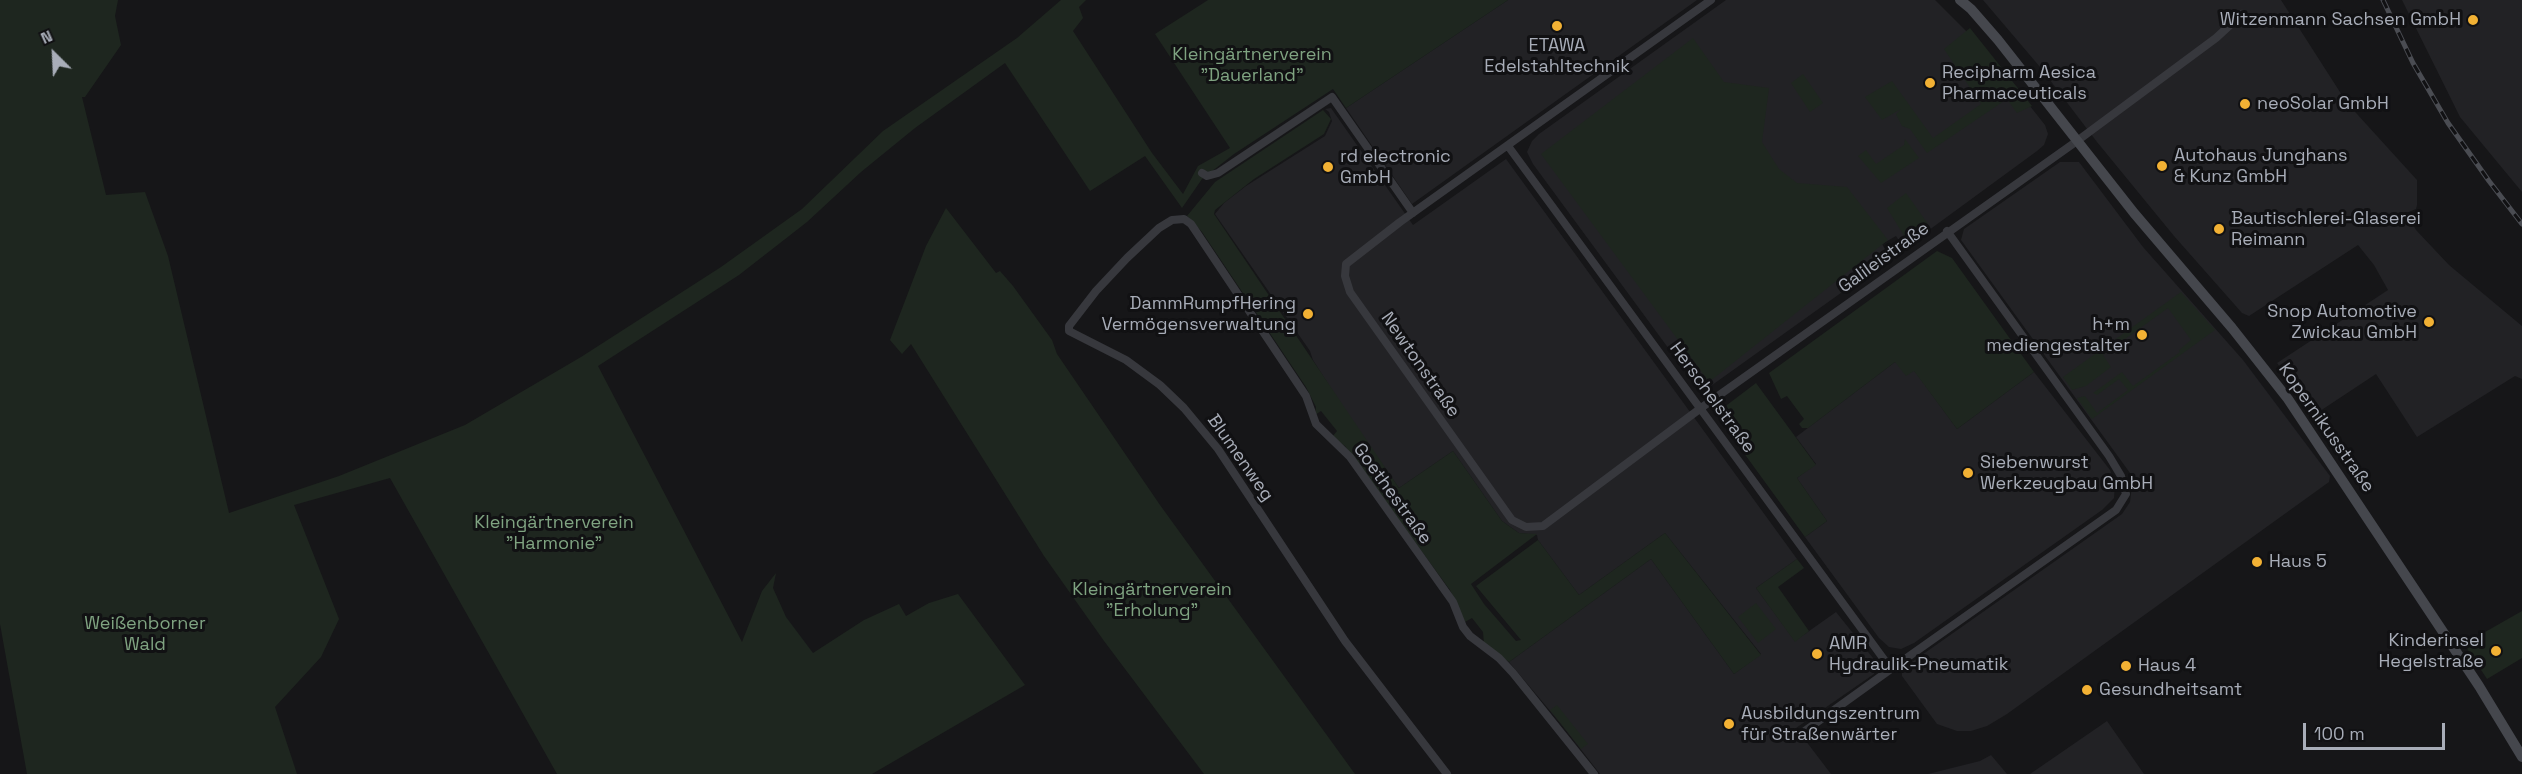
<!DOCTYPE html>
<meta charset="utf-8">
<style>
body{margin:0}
#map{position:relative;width:2522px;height:774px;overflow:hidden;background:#161618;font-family:"Space Grotesk",sans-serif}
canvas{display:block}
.north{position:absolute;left:24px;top:24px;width:60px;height:60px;-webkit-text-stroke:4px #111113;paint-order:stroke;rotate:336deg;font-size:16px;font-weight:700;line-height:24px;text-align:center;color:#a8adb8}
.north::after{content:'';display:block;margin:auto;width:21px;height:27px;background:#a8adb8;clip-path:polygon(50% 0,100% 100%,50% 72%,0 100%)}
.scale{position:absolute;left:2303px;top:723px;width:142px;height:27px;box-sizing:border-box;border:3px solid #a8adb8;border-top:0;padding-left:8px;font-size:18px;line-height:21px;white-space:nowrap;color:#a8adb8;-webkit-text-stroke:4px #111113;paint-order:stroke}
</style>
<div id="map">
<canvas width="2522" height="774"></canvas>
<div class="north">N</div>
<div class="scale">100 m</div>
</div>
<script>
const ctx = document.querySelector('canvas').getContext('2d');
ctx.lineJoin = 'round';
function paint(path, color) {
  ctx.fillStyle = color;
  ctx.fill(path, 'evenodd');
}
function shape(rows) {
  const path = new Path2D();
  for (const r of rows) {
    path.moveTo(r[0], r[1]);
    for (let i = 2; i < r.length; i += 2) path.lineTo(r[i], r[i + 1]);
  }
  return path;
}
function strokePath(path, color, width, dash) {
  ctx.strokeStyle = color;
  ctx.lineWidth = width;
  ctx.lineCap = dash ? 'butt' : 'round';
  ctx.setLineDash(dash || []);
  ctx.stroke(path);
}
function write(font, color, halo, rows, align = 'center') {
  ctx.font = font + ' "Space Grotesk",sans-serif';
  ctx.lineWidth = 6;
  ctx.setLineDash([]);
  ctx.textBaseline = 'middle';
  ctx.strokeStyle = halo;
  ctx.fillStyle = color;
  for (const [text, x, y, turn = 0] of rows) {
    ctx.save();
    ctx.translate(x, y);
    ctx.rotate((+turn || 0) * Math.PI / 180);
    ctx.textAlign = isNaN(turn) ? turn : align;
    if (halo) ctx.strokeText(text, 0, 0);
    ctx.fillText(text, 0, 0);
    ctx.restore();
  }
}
paint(shape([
 [1508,0,1697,0,1412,204,1346,108],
 [1726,0,1935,0,1988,53,2045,125,2048,134,2044,145,2037,151,1910,244,1900,242,1896,236,1882,244,1886,251,1885,261,1880,265,1708,388,1699,386,1693,380,1680,364,1533,164,1527,152,1532,141,1539,134],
 [1983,0,2281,0,2347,103,2417,180,2417,205,2416,209,2406,213,2416,230,2449,265,2522,326,2522,379,2515,376,2417,437,2376,374,2314,415,2277,363,2388,290,2374,265,2358,245,2249,316,2242,313,2174,236,2097,142,2040,67],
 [2402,0,2522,0,2522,192,2460,117],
 [1331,108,1413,225,1506,159,1797,559,1756,588,1795,641,1836,612,1877,663,1874,674,1796,728,1831,774,1600,774,1562,725,1509,662,1651,559,1734,674,1761,654,1665,533,1579,595,1538,540,1537,535,1519,533,1502,521,1453,451,1399,488,1347,414,1313,360,1310,351,1215,214,1224,203,1246,186,1325,136,1332,121,1329,112,1325,109],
 [2060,162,2079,162,2143,247,2243,360,2330,476,2329,482,2007,714,1987,726,1971,731,1957,731,1937,724,1902,676,1902,669,2122,514,2130,502,2132,485,2130,473,1961,240,1964,229],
 [1895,362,1914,370,1957,429,2034,372,2110,470,2115,484,2114,498,2102,510,1914,643,1901,649,1889,647,1879,638,1805,537,1827,521,1797,478,1816,464,1796,437],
 [2107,721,2144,774,2030,774],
 [1991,755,2007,774,1928,774,1980,761]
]), '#222225');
paint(shape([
 [0,0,118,0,115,16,121,45,85,97,82,97,106,195,145,192,168,256,229,513,339,476,465,425,581,357,721,267,802,209,883,131,1017,38,1061,0,1086,0,1079,7,1083,18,1073,31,1152,153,1183,194,1198,166,1230,148,1155,34,1208,0,1508,0,1346,108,1333,89,1234,154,1202,179,1182,208,1145,156,1090,191,1005,63,915,128,861,172,807,222,739,275,598,366,742,642,762,591,776,573,773,588,786,617,813,653,864,620,899,604,906,616,929,603,958,594,1025,685,872,774,557,774,390,478,294,505,339,619,321,657,275,707,297,774,27,774,0,624],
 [1970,28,2032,106,2017,113,2007,99,1927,153,1910,129,1902,126,1896,114,1901,109,1882,120,1865,97,1892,81,1933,138,1981,104,1944,49],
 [1693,38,1724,82,1769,88,1762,142,1779,169,1797,183,1847,187,1888,240,1709,382,1541,154],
 [1803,74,1823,103,1810,112,1791,83],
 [1323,110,1331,119,1324,134,1254,179,1215,210,1214,214,1399,488,1453,451,1502,521,1519,533,1537,534,1471,584,1484,604,1516,641,1521,640,1476,586,1538,540,1579,595,1665,533,1761,655,1734,674,1651,559,1509,662,1484,643,1483,632,1472,618,1465,622,1450,590,1345,446,1332,437,1337,431,1321,411,1315,415,1316,407,1306,387,1202,232,1187,216,1215,182],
 [1905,139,1919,158,1881,183,1858,156,1866,150,1876,164,1904,145],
 [1906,193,1928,224,1906,239,1887,208],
 [946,208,996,273,1000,271,1013,286,1052,340,1057,354,1160,505,1355,774,1204,774,1104,641,1044,556,911,344,902,354,890,340,926,246],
 [1937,251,1952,258,2034,372,1957,429,1914,371,1906,376,1895,362,1808,428,1802,428,1799,424,1804,419,1787,396,1781,399,1769,373],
 [2181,292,2215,330,2092,419,2077,398,2085,396,2097,413,2128,390,2119,379,2097,395,2093,393,2122,372,2133,386,2180,352,2179,350,2191,340,2168,308,2103,355,2111,367,2086,386,2072,390,2063,377],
 [1756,383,1816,465,1797,478,1827,521,1805,537,1738,445,1744,439,1740,435,1735,439,1721,416,1723,408],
 [1797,559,1804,568,1778,587,1809,631,1795,642,1756,588],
 [1756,603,1776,629,1758,643,1738,617],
 [2522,611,2522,658,2487,679,2464,644],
 [1557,705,1588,744,1581,749,1550,710]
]), '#1e261f');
strokePath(shape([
 [1711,0,1400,222,1346,264,1345,276,1350,292,1512,520,1526,527,1543,526,1701,408,2077,141,2216,38,2242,14],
 [1508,146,1891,669,2116,510,2126,494,2121,476,2109,456,1947,231],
 [1202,173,1207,176,1218,173,1332,97,1413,213],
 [1802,733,1891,669],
 [1447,774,1345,641,1218,449,1184,408,1160,385,1126,360,1069,331,1069,326,1096,291,1127,258,1159,228,1172,220,1184,219,1191,224,1306,396,1316,424,1350,457,1453,602,1463,627,1470,636,1499,658,1513,673,1594,774]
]), '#37383d', 8);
strokePath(shape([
 [1960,0,1971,9,1998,40,2134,213,2232,328,2288,399,2479,686,2522,757]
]), '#45474d', 10);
const rail = shape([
 [2383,0,2413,63,2448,123,2489,181,2522,224]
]);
strokePath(rail, '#4a4c52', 5);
strokePath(rail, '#111113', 3, [9]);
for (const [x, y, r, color] of [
 [2473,20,6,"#f2b134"],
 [1557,26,6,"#f2b134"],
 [1930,83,6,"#f2b134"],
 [2245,104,6,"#f2b134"],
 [2162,166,6,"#f2b134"],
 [1328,167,6,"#f2b134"],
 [2219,229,6,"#f2b134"],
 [1308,314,6,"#f2b134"],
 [2429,322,6,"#f2b134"],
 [2142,335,6,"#f2b134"],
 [1968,473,6,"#f2b134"],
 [2257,562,6,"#f2b134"],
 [2496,651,6,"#f2b134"],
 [1817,654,6,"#f2b134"],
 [2126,666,6,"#f2b134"],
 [2087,690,6,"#f2b134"],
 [1729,724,6,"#f2b134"]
]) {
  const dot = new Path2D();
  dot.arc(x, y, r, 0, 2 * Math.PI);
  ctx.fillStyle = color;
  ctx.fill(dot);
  strokePath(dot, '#111113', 2);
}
write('18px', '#a8adb8', '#111113', [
 ["Witzenmann Sachsen GmbH",2461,20,"right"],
 ["ETAWA",1557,46,"center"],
 ["Edelstahltechnik",1557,67,"center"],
 ["Recipharm Aesica",1942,73],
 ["Pharmaceuticals",1942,94],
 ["neoSolar GmbH",2257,104],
 ["Autohaus Junghans",2174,156],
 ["& Kunz GmbH",2174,177],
 ["rd electronic",1340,157],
 ["GmbH",1340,178],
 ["Bautischlerei-Glaserei",2231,219],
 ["Reimann",2231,240],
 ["DammRumpfHering",1296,304,"right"],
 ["Vermögensverwaltung",1296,325,"right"],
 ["Snop Automotive",2417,312,"right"],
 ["Zwickau GmbH",2417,333,"right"],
 ["h+m",2130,325,"right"],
 ["mediengestalter",2130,346,"right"],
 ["Siebenwurst",1980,463],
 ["Werkzeugbau GmbH",1980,484],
 ["Haus 5",2269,562],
 ["Kinderinsel",2484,641,"right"],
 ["Hegelstraße",2484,662,"right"],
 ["AMR",1829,644],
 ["Hydraulik-Pneumatik",1829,665],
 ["Haus 4",2138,666],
 ["Gesundheitsamt",2099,690],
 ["Ausbildungszentrum",1741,714],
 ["für Straßenwärter",1741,735]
], 'left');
write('18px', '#7fa381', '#111113', [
 ["Kleingärtnerverein",1252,55],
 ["\"Dauerland\"",1252,76],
 ["Kleingärtnerverein",554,523],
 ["\"Harmonie\"",554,544],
 ["Kleingärtnerverein",1152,590],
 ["\"Erholung\"",1152,611],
 ["Weißenborner",145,624],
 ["Wald",145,645]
]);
write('18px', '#a8adb8', '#111113', [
 ["Galileistraße",1884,258,-36],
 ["Newtonstraße",1420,365,55],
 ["Herschelstraße",1712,398,54],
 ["Kopernikusstraße",2326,428,55],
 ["Blumenweg",1240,458,55],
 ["Goethestraße",1392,494,54]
]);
</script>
